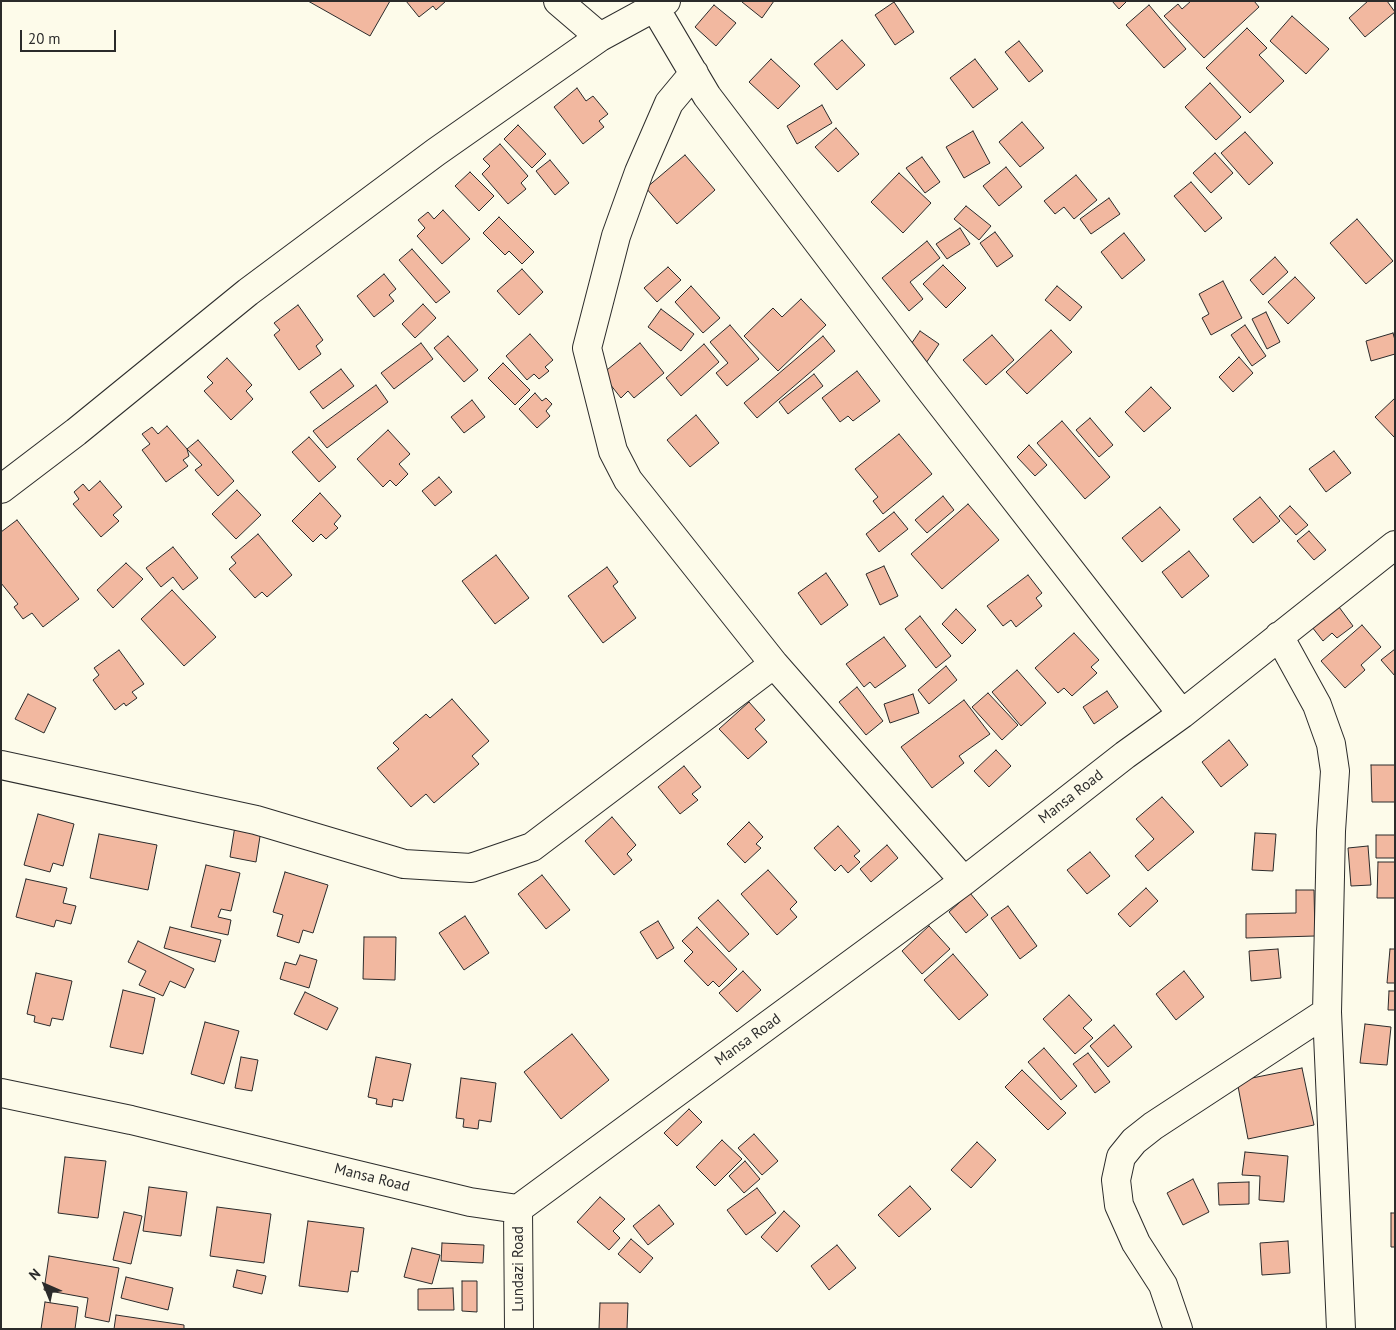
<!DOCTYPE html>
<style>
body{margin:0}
#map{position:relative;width:1396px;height:1330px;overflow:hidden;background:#fdfbea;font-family:"PT Sans",sans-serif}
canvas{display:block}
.frame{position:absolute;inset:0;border:2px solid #2b2b2b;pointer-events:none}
.north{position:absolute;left:20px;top:1260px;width:50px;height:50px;-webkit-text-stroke:4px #fdfbea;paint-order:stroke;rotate:316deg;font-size:14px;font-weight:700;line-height:20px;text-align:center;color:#2b2b2b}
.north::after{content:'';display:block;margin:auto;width:18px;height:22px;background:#2b2b2b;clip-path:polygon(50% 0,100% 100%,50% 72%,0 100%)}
.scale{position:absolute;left:20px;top:30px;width:96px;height:22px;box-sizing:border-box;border:2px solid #2b2b2b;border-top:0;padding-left:6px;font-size:15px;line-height:18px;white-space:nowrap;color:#2b2b2b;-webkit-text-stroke:4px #fdfbea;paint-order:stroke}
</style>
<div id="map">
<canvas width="1396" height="1330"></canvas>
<div class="frame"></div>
<div class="north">N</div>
<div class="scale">20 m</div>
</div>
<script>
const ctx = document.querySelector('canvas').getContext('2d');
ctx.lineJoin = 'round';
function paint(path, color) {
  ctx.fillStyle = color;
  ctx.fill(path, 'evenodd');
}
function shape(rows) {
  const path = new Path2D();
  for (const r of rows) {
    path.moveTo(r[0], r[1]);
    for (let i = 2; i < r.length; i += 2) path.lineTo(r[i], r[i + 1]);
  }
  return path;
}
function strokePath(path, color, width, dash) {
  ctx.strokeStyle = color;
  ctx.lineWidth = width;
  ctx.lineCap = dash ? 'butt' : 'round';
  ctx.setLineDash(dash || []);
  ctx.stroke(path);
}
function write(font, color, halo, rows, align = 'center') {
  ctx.font = font + ' "PT Sans",sans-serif';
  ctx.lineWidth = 4;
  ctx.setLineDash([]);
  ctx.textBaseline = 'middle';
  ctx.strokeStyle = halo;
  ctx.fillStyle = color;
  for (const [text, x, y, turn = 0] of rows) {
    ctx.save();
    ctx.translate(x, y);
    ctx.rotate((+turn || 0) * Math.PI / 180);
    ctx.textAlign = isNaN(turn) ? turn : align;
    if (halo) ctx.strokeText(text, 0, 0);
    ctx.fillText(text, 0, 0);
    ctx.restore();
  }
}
const building = shape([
 [308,1,390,1,370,36,308,1],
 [406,1,446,1,436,10,433,6,419,17,406,1],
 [743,1,774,1,762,18,742,2,743,1],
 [1112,1,1127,1,1119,9,1112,1],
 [1191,1,1254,1,1259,7,1204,58,1164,16,1178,4,1182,9,1191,1],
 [1368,1,1387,1,1395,12,1365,37,1349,18,1368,1],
 [894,2,914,32,895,45,875,15,894,2],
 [714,5,736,23,716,46,695,27,714,5],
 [1149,5,1186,49,1164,68,1126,25,1149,5],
 [1292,16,1329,49,1306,74,1270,41,1292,16],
 [1247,28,1267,48,1259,55,1284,81,1250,113,1206,68,1247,28],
 [842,40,865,65,837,90,814,64,842,40],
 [1019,41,1043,71,1029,82,1005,52,1019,41],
 [771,59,800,86,778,109,749,82,771,59],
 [975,59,998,89,973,108,950,78,975,59],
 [1210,83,1241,117,1216,140,1185,107,1210,83],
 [577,88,586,101,593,96,608,114,599,121,604,127,583,144,554,107,577,88],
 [822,105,832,123,797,144,787,126,822,105],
 [1022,122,1044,148,1020,167,999,142,1022,122],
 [518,125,546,154,532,168,504,139,518,125],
 [836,128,859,154,838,172,815,147,836,128],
 [973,131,990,163,964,178,946,147,973,131],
 [1245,132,1273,163,1249,185,1221,153,1245,132],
 [500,144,528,176,521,183,526,189,508,204,482,174,490,166,483,159,500,144],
 [1215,153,1233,173,1211,193,1193,173,1215,153],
 [685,155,715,190,677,224,646,188,685,155],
 [922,157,940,182,925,193,906,168,922,157],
 [550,160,569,183,555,195,536,171,550,160],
 [1006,167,1022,187,999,206,983,186,1006,167],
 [470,172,494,196,479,211,455,186,470,172],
 [899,173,931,203,903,233,871,202,899,173],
 [1076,175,1097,200,1074,219,1064,207,1055,214,1044,201,1076,175],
 [1191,182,1222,218,1205,232,1174,196,1191,182],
 [1109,198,1120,214,1091,234,1080,219,1109,198],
 [966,206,991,226,979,240,954,219,966,206],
 [443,210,470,239,442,264,417,236,425,228,418,220,428,212,434,219,443,210],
 [499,217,534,252,522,264,509,251,505,255,483,233,499,217],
 [1357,219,1393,261,1366,284,1330,243,1357,219],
 [960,228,970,244,947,259,936,244,960,228],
 [995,232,1013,256,997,267,980,243,995,232],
 [1124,233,1145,260,1122,279,1101,252,1124,233],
 [927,241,940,258,910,282,923,299,909,311,882,278,927,241],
 [412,249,450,292,436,303,399,260,412,249],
 [1275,257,1288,272,1263,295,1250,280,1275,257],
 [943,265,966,288,946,308,923,284,943,265],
 [668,267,681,280,657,302,644,288,668,267],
 [522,269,543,292,519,315,497,291,522,269],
 [384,274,396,289,389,295,394,301,374,317,357,296,384,274],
 [1295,277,1315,298,1288,324,1268,302,1295,277],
 [1223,281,1242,318,1211,335,1202,318,1209,314,1199,294,1223,281],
 [691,286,720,318,703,333,675,302,691,286],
 [1057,286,1082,307,1070,321,1045,300,1057,286],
 [801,299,826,325,778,371,744,336,773,308,782,317,801,299],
 [423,304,436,318,415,338,402,324,423,304],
 [298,305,323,340,316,346,321,354,299,370,274,335,280,330,274,323,298,305],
 [661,309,694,334,681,351,648,327,661,309],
 [1266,312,1280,342,1267,349,1252,319,1266,312],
 [730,325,759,359,727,386,716,373,728,363,710,342,730,325],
 [1245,325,1266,356,1252,366,1231,335,1245,325],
 [1051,330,1072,352,1027,394,1006,372,1051,330],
 [920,331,939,344,926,363,907,350,920,331],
 [1393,333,1395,340,1395,354,1371,361,1366,341,1393,333],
 [530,334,553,360,545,367,549,371,539,379,534,374,527,380,506,356,530,334],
 [992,335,1014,360,986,385,963,360,992,335],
 [448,336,478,370,464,382,434,348,448,336],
 [823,336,835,351,757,418,744,403,823,336],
 [421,343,433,359,394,389,381,373,421,343],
 [640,343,664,373,634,398,628,391,621,398,602,374,640,343],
 [704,344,719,362,681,396,666,378,704,344],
 [1239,357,1253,373,1233,392,1219,377,1239,357],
 [227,358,252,385,246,391,253,399,231,420,204,391,213,383,207,377,227,358],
 [503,363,530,390,515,405,488,378,503,363],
 [341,369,354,386,323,409,310,392,341,369],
 [857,371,880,401,853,421,848,416,840,422,822,398,857,371],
 [814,374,823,386,788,414,779,402,814,374],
 [376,385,388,402,327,448,313,431,376,385],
 [1151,387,1171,408,1144,432,1125,412,1151,387],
 [535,393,542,401,546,398,552,404,546,411,550,416,537,428,519,409,535,393],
 [1395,398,1395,438,1375,417,1395,398],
 [472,400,485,417,464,433,451,417,472,400],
 [696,415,719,443,690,467,667,440,696,415],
 [1090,418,1113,445,1099,457,1076,430,1090,418],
 [1062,421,1110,477,1085,499,1037,443,1062,421],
 [167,426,187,449,189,456,183,460,188,466,166,482,142,450,150,444,142,434,152,427,158,434,167,426],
 [388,430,410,454,399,464,408,474,396,486,390,480,383,487,357,459,388,430],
 [899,434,932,474,883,514,873,501,878,497,855,469,899,434],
 [309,437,336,467,319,482,292,452,309,437],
 [198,440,234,481,218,496,195,470,202,465,187,449,198,440],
 [1029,445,1047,465,1035,476,1017,457,1029,445],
 [1334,451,1351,473,1326,492,1309,469,1334,451],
 [439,477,452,492,435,506,422,491,439,477],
 [100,481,122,507,113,515,119,521,101,537,73,504,79,499,74,492,83,484,89,491,100,481],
 [237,490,261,515,236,539,212,514,237,490],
 [320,493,341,516,334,524,338,528,326,539,321,534,313,542,292,521,320,493],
 [943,496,954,510,927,533,915,520,943,496],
 [1260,497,1280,521,1253,543,1233,519,1260,497],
 [968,504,999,540,942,589,911,554,968,504],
 [1290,506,1308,525,1296,535,1279,516,1290,506],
 [1160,507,1180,530,1142,562,1122,538,1160,507],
 [894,512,908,529,879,552,866,534,894,512],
 [17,520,79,599,43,627,32,613,23,619,14,607,18,604,1,583,1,532,17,520],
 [1309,531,1326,550,1314,560,1297,541,1309,531],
 [258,534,292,575,267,597,262,592,255,598,229,569,236,563,231,557,258,534],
 [173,547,198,578,183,590,173,577,161,587,146,568,173,547],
 [1189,551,1209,576,1182,598,1162,572,1189,551],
 [496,555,529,598,495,624,462,581,496,555],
 [126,563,143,579,113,608,97,590,126,563],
 [884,566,898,596,880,605,866,574,884,566],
 [607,567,618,582,613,586,636,618,603,643,568,596,607,567],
 [826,573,848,605,821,625,798,593,826,573],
 [1028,575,1042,593,1036,598,1042,606,1016,627,1011,620,1003,626,987,606,1028,575],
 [172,590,216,637,184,666,141,619,172,590],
 [1339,607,1353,626,1337,638,1332,633,1323,641,1312,627,1339,607],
 [956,609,976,630,962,644,942,624,956,609],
 [920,616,951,656,936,668,905,629,920,616],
 [1362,625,1381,647,1361,665,1365,670,1345,688,1321,661,1362,625],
 [1074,633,1099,660,1091,667,1097,673,1072,696,1064,688,1058,693,1035,668,1074,633],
 [884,637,906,666,875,688,870,682,864,687,846,664,884,637],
 [1395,649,1395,676,1381,660,1395,649],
 [119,650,144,684,132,692,137,698,126,706,124,703,115,710,93,680,99,675,94,668,119,650],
 [946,666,957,680,929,704,918,690,946,666],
 [1017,670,1046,703,1021,726,992,692,1017,670],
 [857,687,883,721,866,735,839,702,857,687],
 [1107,691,1118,707,1094,724,1083,707,1107,691],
 [988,693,1018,725,1002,740,972,707,988,693],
 [28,694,56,708,44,733,15,719,28,694],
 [913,694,919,713,890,723,884,704,913,694],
 [452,699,489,741,472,756,479,764,434,803,426,794,411,807,377,768,399,749,393,743,426,714,430,718,452,699],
 [964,700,990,734,959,756,964,763,932,788,901,747,964,700],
 [749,702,765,720,755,729,767,742,748,759,719,729,749,702],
 [1229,740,1248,765,1221,787,1202,762,1229,740],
 [996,750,1011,766,989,787,974,771,996,750],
 [1371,765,1395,765,1395,802,1372,802,1371,765],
 [684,766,701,787,692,794,698,800,680,814,658,787,684,766],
 [1162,797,1194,832,1148,871,1135,856,1154,839,1136,819,1162,797],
 [38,814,74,824,63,866,53,863,50,872,24,865,38,814],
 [612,817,636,845,627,854,632,860,614,875,585,841,612,817],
 [749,822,763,837,756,844,761,848,745,863,727,844,749,822],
 [235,826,261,830,256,862,230,857,235,826],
 [838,826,860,851,854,856,860,862,848,873,841,865,835,871,814,848,838,826],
 [1255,833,1276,834,1273,871,1252,870,1255,833],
 [99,834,157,845,148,890,90,878,99,834],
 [1376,835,1395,835,1395,858,1376,858,1376,835],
 [887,845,898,858,871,882,860,869,887,845],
 [1368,846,1371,885,1351,886,1348,848,1368,846],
 [1090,852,1110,876,1087,894,1067,870,1090,852],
 [1378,862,1395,862,1395,898,1377,898,1378,862],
 [206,865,240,873,231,911,221,909,218,917,231,920,228,935,191,927,206,865],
 [768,870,797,902,790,909,797,917,777,935,741,894,768,870],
 [285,872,328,885,313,933,303,930,299,943,277,936,283,915,273,912,285,872],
 [542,875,570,910,546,929,518,894,542,875],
 [26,879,67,888,63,903,76,906,71,924,56,920,54,927,16,917,26,879],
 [1146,888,1158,901,1130,927,1118,914,1146,888],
 [1296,890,1314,890,1315,936,1246,938,1246,914,1296,913,1296,890],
 [970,893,988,915,966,933,949,912,970,893],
 [718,900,749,934,729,952,698,918,718,900],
 [1008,906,1037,946,1020,959,991,918,1008,906],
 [465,916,489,953,464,970,439,933,465,916],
 [658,921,674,948,657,959,640,932,658,921],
 [929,926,950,949,922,974,902,951,929,926],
 [170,927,221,940,215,962,164,948,170,927],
 [697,927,737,969,719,987,713,981,708,986,684,961,693,952,682,941,697,927],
 [364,937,396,937,395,980,363,979,364,937],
 [138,941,194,969,185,988,170,981,163,996,139,985,146,971,128,962,138,941],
 [1278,949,1281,978,1251,981,1249,951,1278,949],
 [1390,949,1395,949,1395,983,1387,983,1390,949],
 [953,954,988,995,959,1020,924,980,953,954],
 [300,955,317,960,309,988,280,979,285,962,296,965,300,955],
 [743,971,761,990,737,1012,719,993,743,971],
 [1184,971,1204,997,1176,1020,1156,994,1184,971],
 [36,973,72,981,63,1020,52,1018,50,1026,34,1022,35,1016,27,1014,36,973],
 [123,990,155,998,143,1054,110,1047,123,990],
 [1389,991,1395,991,1395,1010,1388,1010,1389,991],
 [305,992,338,1008,327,1030,294,1014,305,992],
 [1069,995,1092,1020,1083,1028,1093,1038,1075,1054,1043,1019,1069,995],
 [205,1022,239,1031,224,1084,191,1074,205,1022],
 [1365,1024,1391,1027,1387,1065,1360,1063,1365,1024],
 [1114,1025,1132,1047,1108,1067,1090,1046,1114,1025],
 [572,1034,609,1080,561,1119,524,1072,572,1034],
 [1044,1048,1077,1086,1061,1100,1028,1062,1044,1048],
 [1088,1053,1110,1082,1095,1093,1073,1064,1088,1053],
 [241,1057,258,1060,252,1091,235,1088,241,1057],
 [376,1057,411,1064,403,1101,393,1099,392,1107,376,1104,377,1099,368,1097,376,1057],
 [1302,1068,1314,1125,1248,1139,1237,1081,1302,1068],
 [1022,1070,1066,1113,1048,1130,1005,1087,1022,1070],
 [461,1078,496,1083,491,1122,479,1120,478,1129,463,1127,464,1119,456,1118,461,1078],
 [689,1109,702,1122,677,1146,664,1133,689,1109],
 [754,1134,778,1161,762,1175,738,1148,754,1134],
 [722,1140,742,1159,715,1186,696,1167,722,1140],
 [977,1142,996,1160,971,1188,951,1170,977,1142],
 [1245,1152,1288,1156,1284,1202,1259,1200,1260,1176,1242,1175,1245,1152],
 [65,1157,106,1161,98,1218,58,1213,65,1157],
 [745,1161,760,1179,744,1193,729,1176,745,1161],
 [1193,1179,1209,1212,1183,1225,1167,1193,1193,1179],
 [1249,1182,1249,1204,1219,1205,1218,1183,1249,1182],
 [910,1186,931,1209,899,1237,878,1215,910,1186],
 [149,1187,187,1192,181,1236,143,1231,149,1187],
 [757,1188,776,1213,746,1235,727,1210,757,1188],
 [600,1197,625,1219,613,1231,620,1238,609,1250,577,1222,600,1197],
 [659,1205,674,1224,648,1245,633,1226,659,1205],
 [217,1207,271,1214,264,1263,210,1256,217,1207],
 [784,1211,800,1226,777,1252,761,1237,784,1211],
 [124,1212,142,1216,131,1264,113,1260,124,1212],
 [1391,1213,1395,1213,1395,1247,1391,1247,1391,1213],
 [308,1221,364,1228,358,1272,351,1271,348,1292,299,1286,308,1221],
 [631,1239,653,1258,640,1273,618,1254,631,1239],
 [1288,1241,1290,1273,1262,1275,1260,1243,1288,1241],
 [442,1243,484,1245,483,1263,441,1261,442,1243],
 [837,1245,856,1268,829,1290,811,1266,837,1245],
 [412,1248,440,1255,432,1284,404,1277,412,1248],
 [49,1256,119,1268,109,1322,85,1317,88,1298,44,1290,49,1256],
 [237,1270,266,1276,262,1294,233,1287,237,1270],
 [126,1277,173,1288,168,1310,121,1298,126,1277],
 [462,1281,477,1281,477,1312,462,1311,462,1281],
 [453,1288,454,1310,418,1310,418,1289,453,1288],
 [45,1302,78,1307,75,1329,41,1329,45,1302],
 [600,1303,628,1303,627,1329,599,1329,600,1303],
 [116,1315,184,1325,184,1329,114,1329,116,1315]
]);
paint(building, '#f2b8a0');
strokePath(building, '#2b2b2b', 1);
const minor = shape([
 [558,1,600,37],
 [655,8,707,96,927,386,1182,714],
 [694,73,669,103,639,172,616,236,587,348,613,451,628,480,774,664],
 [1,489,76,432,248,292,436,152,600,37,666,1],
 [1279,636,1317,705,1331,744,1335,771,1331,831,1327,1012,1341,1329],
 [1,765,256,820,404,864,471,868,532,847,774,664,964,881],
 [1,1093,131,1120,470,1202,518,1209,964,881,1125,755,1182,714,1395,545],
 [518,1209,519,1329],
 [1178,1329,1163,1285,1136,1243,1119,1205,1116,1180,1121,1157,1134,1141,1153,1126,1327,1012]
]);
strokePath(minor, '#2b2b2b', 30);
strokePath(minor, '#fdfbea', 28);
write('15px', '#2b2b2b', '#fdfbea', [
 ["Mansa Road",1071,797,-38],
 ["Mansa Road",748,1040,-36],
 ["Mansa Road",372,1178,14],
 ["Lundazi Road",519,1269,-90]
]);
</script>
